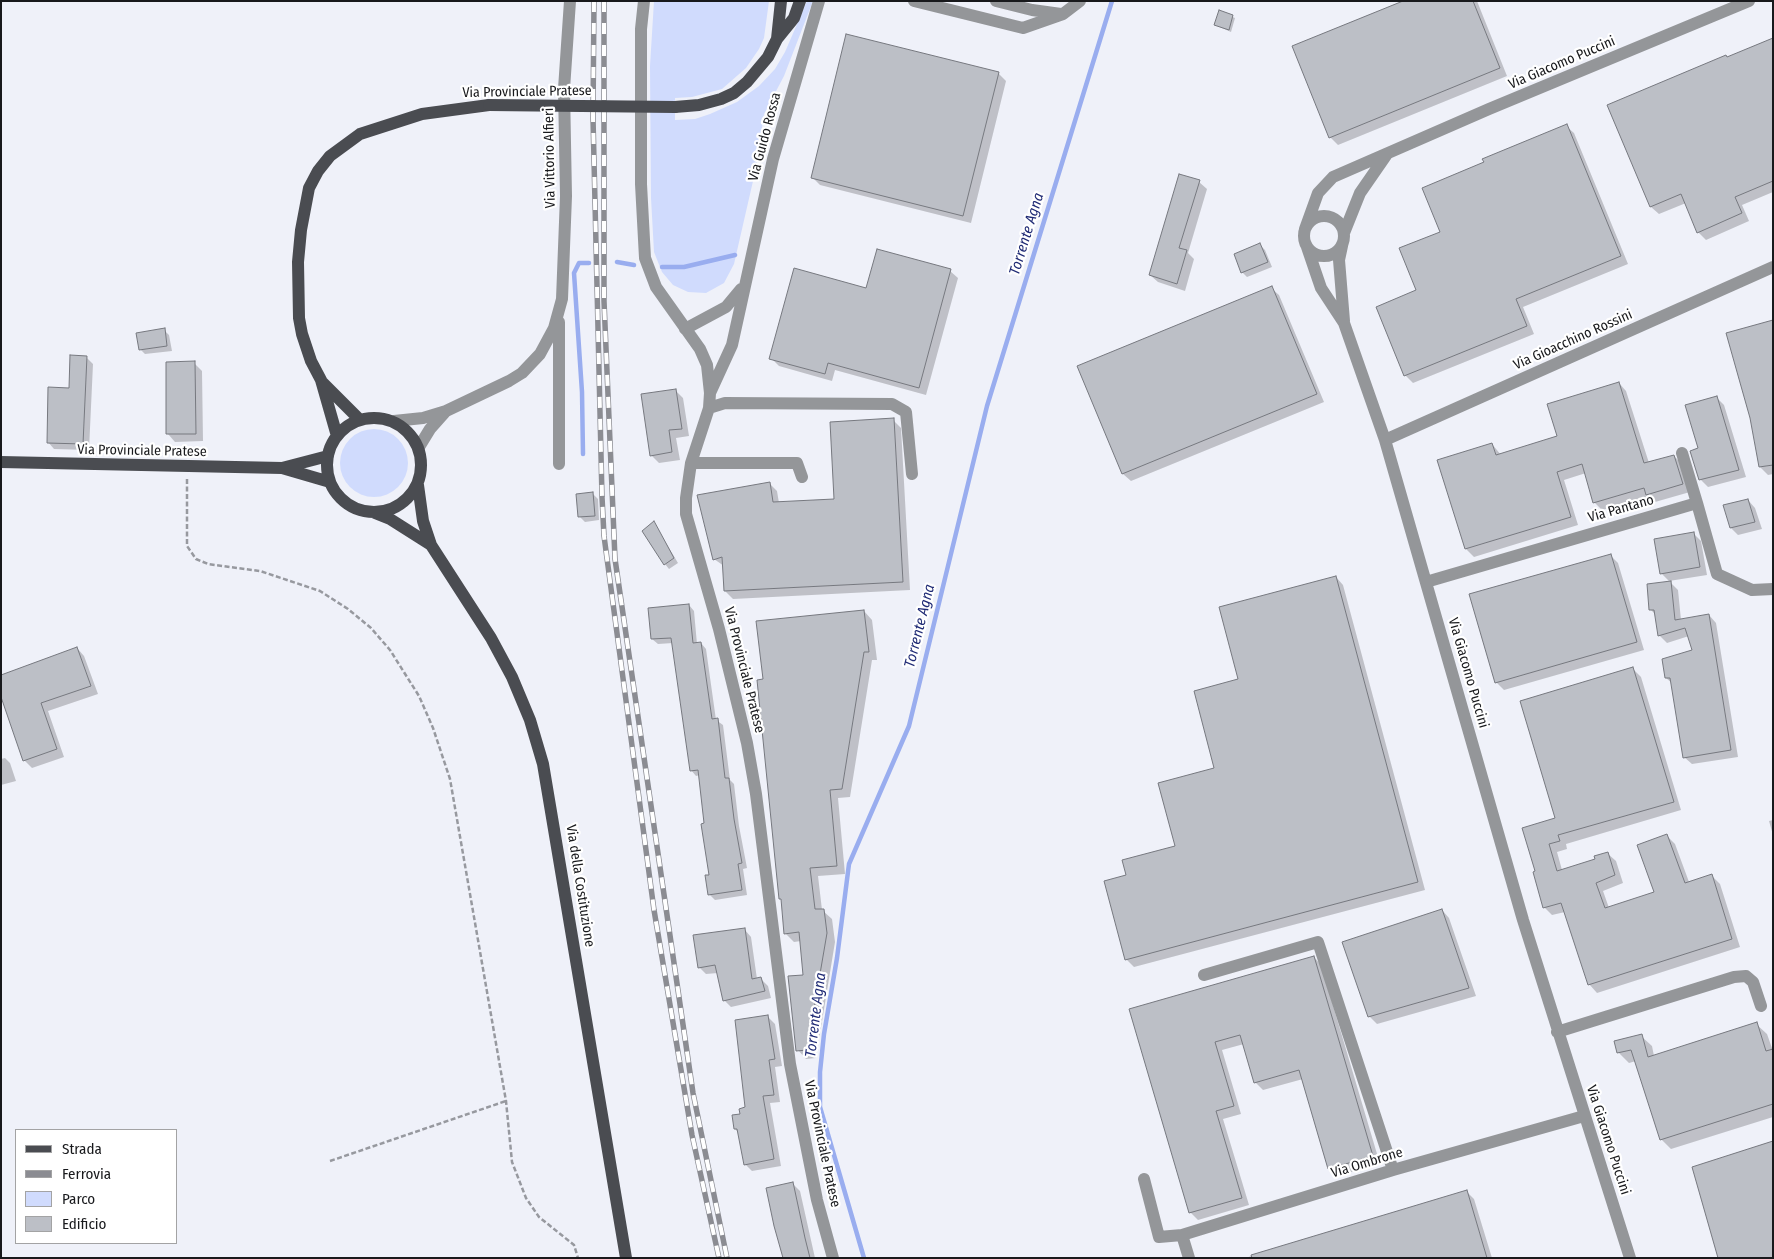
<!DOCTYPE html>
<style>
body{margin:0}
#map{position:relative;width:1774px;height:1259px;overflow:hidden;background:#eff1f9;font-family:"Fira Sans Condensed",sans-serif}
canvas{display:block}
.frame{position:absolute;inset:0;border:2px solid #18191c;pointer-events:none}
.legend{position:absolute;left:15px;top:1129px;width:162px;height:115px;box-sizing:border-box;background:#fff;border:1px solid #a3a3a4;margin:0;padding:6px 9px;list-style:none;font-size:15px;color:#18191c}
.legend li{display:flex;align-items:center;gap:10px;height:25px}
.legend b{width:25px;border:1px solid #a3a3a4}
</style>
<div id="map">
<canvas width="1774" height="1259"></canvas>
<div class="frame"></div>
<ul class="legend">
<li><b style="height:6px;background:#4a4c51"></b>Strada</li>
<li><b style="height:6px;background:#8b8c92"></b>Ferrovia</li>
<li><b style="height:14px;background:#d0dbfd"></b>Parco</li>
<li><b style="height:14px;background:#bcbfc6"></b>Edificio</li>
</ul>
</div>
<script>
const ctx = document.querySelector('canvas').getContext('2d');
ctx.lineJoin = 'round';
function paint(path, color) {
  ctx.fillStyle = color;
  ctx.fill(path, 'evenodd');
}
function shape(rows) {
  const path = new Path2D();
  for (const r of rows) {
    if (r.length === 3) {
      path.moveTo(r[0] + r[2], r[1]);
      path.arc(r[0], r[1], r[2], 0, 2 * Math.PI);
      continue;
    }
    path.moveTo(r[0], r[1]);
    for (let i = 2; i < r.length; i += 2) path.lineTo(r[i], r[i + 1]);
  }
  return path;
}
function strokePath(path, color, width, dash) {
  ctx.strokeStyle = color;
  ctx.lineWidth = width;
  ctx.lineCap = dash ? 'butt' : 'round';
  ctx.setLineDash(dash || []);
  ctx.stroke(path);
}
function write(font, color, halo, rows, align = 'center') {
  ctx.font = font + ' "Fira Sans Condensed",sans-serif';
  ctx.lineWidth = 4.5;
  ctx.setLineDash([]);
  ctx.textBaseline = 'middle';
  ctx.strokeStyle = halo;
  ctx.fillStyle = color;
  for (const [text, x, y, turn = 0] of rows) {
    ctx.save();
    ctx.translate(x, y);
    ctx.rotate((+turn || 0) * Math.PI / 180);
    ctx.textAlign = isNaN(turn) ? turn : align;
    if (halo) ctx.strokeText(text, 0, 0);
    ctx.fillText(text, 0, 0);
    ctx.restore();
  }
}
paint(shape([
 [654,1,769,1,764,38,759,49,746,68,722,89,692,97,675,98,675,120,695,119,710,114,737,102,759,86,775,69,785,52,807,1,813,1,784,76,764,114,756,168,734,264,724,283,706,293,688,292,673,285,662,272,654,252,651,198,650,66],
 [374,463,34]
]), '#d0dbfd');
paint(shape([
 [1406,1,1477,1,1507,76,1338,145,1330,137],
 [1220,12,1235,18,1231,32,1215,25],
 [1773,39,1773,192,1742,205,1749,221,1706,240,1698,232,1686,203,1659,214,1651,207,1608,106],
 [998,73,1006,81,971,223,820,185,812,177],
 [1566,126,1574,133,1628,264,1523,307,1534,334,1413,383,1405,375,1418,291,1441,232,1486,163],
 [1199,182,1207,189,1188,253,1194,259,1185,291,1158,282,1150,275],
 [1260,245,1265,250,1272,267,1247,277,1242,272],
 [950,271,958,278,926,395,835,370,832,381,779,366,771,358,867,290],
 [1271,288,1279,295,1324,402,1131,481,1123,474,1079,367],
 [1773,322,1773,474,1768,475,1760,467,1751,418],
 [164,330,169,335,172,351,145,354,140,349],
 [86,357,93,364,89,450,54,449,48,442],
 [194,363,202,371,203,441,175,442,168,434],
 [1619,383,1626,391,1649,463,1674,456,1682,464,1690,492,1655,502,1650,497,1602,510,1594,502,1586,473,1564,480,1578,525,1474,557,1466,549,1439,461,1492,444,1501,455,1559,437],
 [676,391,683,398,689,436,676,438,680,460,659,463,651,455],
 [1716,397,1724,405,1746,477,1708,487,1700,479,1700,449],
 [893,420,901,428,910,590,733,599,725,591,724,566,714,559,770,484,777,491,779,503,835,500],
 [593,494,598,499,599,520,585,522,580,517],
 [1748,500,1755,508,1762,529,1738,535,1731,528],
 [654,523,678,563,669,569,665,564],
 [1693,533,1701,541,1707,575,1669,581,1662,574],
 [1610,555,1618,563,1644,650,1504,690,1496,682],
 [1336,577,1343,585,1425,890,1134,967,1126,959,1128,876,1177,846,1216,769,1240,680],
 [1671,583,1678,590,1681,620,1709,615,1716,623,1738,757,1692,764,1684,757,1673,684,1666,678,1693,651,1689,636,1667,643,1659,635,1656,615,1651,610],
 [689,605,694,611,697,644,701,643,706,649,716,720,723,725,730,780,734,784,739,826,747,868,743,869,747,895,715,900,709,894,710,876,700,775,696,776,691,770,673,643,658,644,652,639],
 [864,611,872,620,877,660,872,660,850,797,838,798,845,874,818,876,822,910,832,919,835,942,816,1058,806,1059,798,1050,805,976,801,941,794,942,785,933,782,901,780,898,764,680],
 [77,648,84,656,98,694,48,711,64,757,32,768,24,760,1,693],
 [1633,669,1641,677,1681,810,1566,844,1567,849,1557,852,1562,870,1597,860,1607,853,1616,861,1623,883,1603,891,1609,908,1656,893,1667,836,1675,844,1689,882,1711,875,1720,884,1740,947,1597,993,1589,984,1565,912,1552,915,1544,907,1534,873,1557,819],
 [5,758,10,763,16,781,1,785,1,759],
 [1773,820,1773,835,1769,821],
 [1442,910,1449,918,1476,996,1377,1024,1369,1016],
 [745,930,751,937,757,979,761,979,768,986,771,998,731,1007,724,1000,718,973,706,974,699,967],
 [1314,957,1321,965,1380,1164,1337,1176,1329,1169,1303,1079,1263,1090,1255,1082,1244,1044,1222,1050,1241,1114,1223,1119,1249,1205,1198,1220,1190,1212,1131,1010],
 [768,1017,775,1024,782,1066,775,1067,780,1102,770,1103,781,1166,752,1171,745,1164,739,1133,735,1129,747,1108],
 [1756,1024,1767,1034,1773,1051,1773,1117,1671,1149,1661,1139,1636,1061,1629,1063,1619,1053,1641,1036,1652,1046,1654,1056],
 [793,1184,800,1191,815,1258,783,1258],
 [1467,1192,1474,1199,1492,1258,1245,1258]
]), '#0003');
strokePath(shape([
 [617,262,634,265],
 [662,267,684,267,735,255],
 [583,454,582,392,574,273,579,263,589,263],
 [864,1258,820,1107,820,1072,824,1034,837,958,849,864,909,726,987,406,1112,1]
]), '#99adef', 4.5);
const building = shape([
 [1403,1,1473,1,1500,68,1329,138,1292,46,1403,1],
 [1219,10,1233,15,1229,30,1214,25,1219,10],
 [846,34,999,72,963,216,811,178,846,34],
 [1773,38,1773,181,1735,197,1742,213,1697,233,1681,194,1650,207,1607,105,1726,55,1727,57,1773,38],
 [1567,124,1621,256,1516,299,1527,326,1404,376,1376,307,1416,290,1399,248,1440,232,1422,188,1484,162,1482,159,1567,124],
 [1179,174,1200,180,1179,248,1187,250,1177,284,1149,275,1179,174],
 [1260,243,1268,262,1241,273,1234,254,1260,243],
 [877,249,951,269,919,388,828,363,825,374,769,359,794,268,866,288,877,249],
 [1272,286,1317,394,1122,474,1077,366,1272,286],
 [1773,320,1773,465,1759,467,1750,418,1726,333,1773,320],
 [165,328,167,346,139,350,136,333,165,328],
 [70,355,87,356,83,444,47,443,48,387,69,388,70,355],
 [195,361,196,434,166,434,166,362,195,361],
 [1619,382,1644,463,1674,455,1683,484,1646,495,1644,488,1593,503,1582,464,1557,472,1571,517,1465,549,1437,460,1492,443,1496,455,1557,436,1547,404,1619,382],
 [676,389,682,429,669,430,672,452,650,456,641,394,676,389],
 [1717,396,1739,470,1699,480,1690,451,1698,448,1685,405,1717,396],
 [894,418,903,582,724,591,722,557,713,560,697,495,770,482,773,502,834,499,830,422,894,418],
 [593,492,595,516,578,517,576,494,593,492],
 [1748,499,1755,522,1730,528,1723,505,1748,499],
 [654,521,674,558,664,565,642,531,654,521],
 [1694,532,1700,567,1660,574,1654,539,1694,532],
 [1611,554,1637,642,1495,683,1469,594,1611,554],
 [1336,576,1418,882,1125,960,1104,881,1126,875,1122,860,1175,846,1158,783,1214,768,1194,691,1238,679,1219,607,1336,576],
 [1671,581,1675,620,1709,614,1731,750,1683,758,1670,678,1665,678,1662,659,1692,650,1685,628,1658,636,1654,610,1649,610,1647,584,1671,581],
 [689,604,693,643,701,642,712,719,718,718,725,778,729,778,734,819,742,863,738,864,742,890,708,895,705,875,709,875,701,824,704,823,698,770,690,771,671,638,651,639,648,608,689,604],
 [864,610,869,652,864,652,842,789,830,790,837,866,810,868,815,909,824,909,827,933,807,1050,796,1051,788,976,803,975,799,932,784,934,781,899,779,899,757,680,763,679,756,621,864,610],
 [77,647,91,686,41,703,57,749,23,761,1,697,1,675,77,647],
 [1633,667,1674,802,1558,835,1560,841,1549,844,1557,871,1595,859,1594,856,1608,852,1615,875,1596,883,1605,908,1654,892,1637,845,1667,834,1685,883,1712,874,1732,939,1588,985,1561,903,1543,908,1533,872,1535,871,1522,828,1555,818,1520,701,1633,667],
 [1442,909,1469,988,1368,1017,1342,942,1442,909],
 [745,928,752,979,761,977,765,991,723,1001,715,965,698,968,693,935,745,928],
 [1314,956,1373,1156,1328,1169,1299,1070,1254,1083,1240,1035,1215,1042,1234,1106,1216,1111,1242,1198,1189,1213,1129,1009,1314,956],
 [768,1015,775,1059,769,1060,774,1095,763,1096,774,1159,744,1165,737,1129,734,1129,732,1115,740,1114,739,1109,745,1107,735,1020,768,1015],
 [1757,1022,1766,1051,1773,1049,1773,1104,1660,1140,1631,1050,1617,1053,1614,1041,1642,1034,1648,1057,1757,1022],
 [1773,1141,1773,1258,1718,1258,1692,1167,1773,1141],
 [793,1182,805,1238,810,1258,783,1258,774,1226,766,1188,793,1182],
 [1467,1190,1487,1258,1252,1258,1251,1255,1467,1190]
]);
paint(building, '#bcbfc6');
strokePath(building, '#76787f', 1);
strokePath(shape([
 [187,479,187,546,196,559,208,564,260,571,320,591,348,609,371,628,390,650,419,696,433,728,450,779,506,1101,512,1162,526,1198,539,1217,574,1245,578,1258],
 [330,1161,506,1101]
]), '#97999f', 2.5, [5, 2.5]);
strokePath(shape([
 [644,1,641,29,641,184,645,258,656,287,700,349,707,365,710,393,709,408,691,463,686,498,686,514,719,629,747,743,756,794,790,1064,817,1200,833,1258],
 [914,1,1023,28,1063,14,1080,1],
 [996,1,1032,10,1061,14],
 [1324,236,20],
 [1305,229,1318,193,1333,177,1489,109,1749,1],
 [1344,233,1360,193,1387,154],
 [1342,246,1339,260,1344,321],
 [1307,247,1321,288,1344,323,1385,440,1523,920,1630,1258],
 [685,329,726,307,741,289],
 [710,393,732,345,773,159,819,1],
 [709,408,725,403,892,404,906,412,912,474],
 [394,421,423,418,446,411,509,381,522,373,540,354,554,328,562,299,566,196,564,89,570,1],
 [1385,440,1773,267],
 [419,447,430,429,446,411],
 [1682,453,1697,503],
 [691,463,797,463,802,477],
 [559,464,559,322],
 [1426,582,1697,503,1717,574,1752,590,1773,589],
 [1204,975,1318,942,1393,1170],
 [1557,1032,1734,977,1746,976,1753,982,1761,1006],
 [1144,1179,1159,1237,1182,1235],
 [1189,1258,1182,1235,1393,1170,1584,1116]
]), '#949699', 12);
strokePath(shape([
 [777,39,794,18,800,1],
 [675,107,699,105,721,99,734,93,747,82,768,57,777,39,781,1],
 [322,382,359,419],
 [374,465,47],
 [337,436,321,380,311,361,302,334,299,318,298,262,301,230,309,188,318,171,330,156,360,134,422,114,489,105],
 [1,462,282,468,330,482],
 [282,468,328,456],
 [418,485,423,521,431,545,491,638,512,677,530,720,543,764,626,1258],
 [375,513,390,519,431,545]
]), '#4a4c51', 12);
const rail = shape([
 [594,1,593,118,602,497,604,536,654,910,692,1135,719,1258],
 [604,1,604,301,615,559,693,1093,727,1258]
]);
strokePath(rail, '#8b8c92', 5.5);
strokePath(rail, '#fff', 4, [11]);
strokePath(shape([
 [489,105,675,107]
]), '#4a4c51', 12);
write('14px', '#18191c', '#fff', [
 ["Via Giacomo Puccini",1562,63,-23],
 ["Via Provinciale Pratese",527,92,-1],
 ["Via Guido Rossa",765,137,-75],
 ["Via Vittorio Alfieri",550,158,-91],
 ["Via Gioacchino Rossini",1573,340,-24],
 ["Via Provinciale Pratese",142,451,1],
 ["Via Pantano",1621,509,-16],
 ["Via Provinciale Pratese",744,670,76],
 ["Via Giacomo Puccini",1468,673,74],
 ["Via della Costituzione",580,886,81],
 ["Via Giacomo Puccini",1608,1140,72],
 ["Via Provinciale Pratese",822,1144,78],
 ["Via Ombrone",1367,1163,-17]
]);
write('italic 15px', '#202b75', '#fff', [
 ["Torrente Agna",1027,234,-73],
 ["Torrente Agna",920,626,-76],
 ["Torrente Agna",816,1015,-83]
]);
</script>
